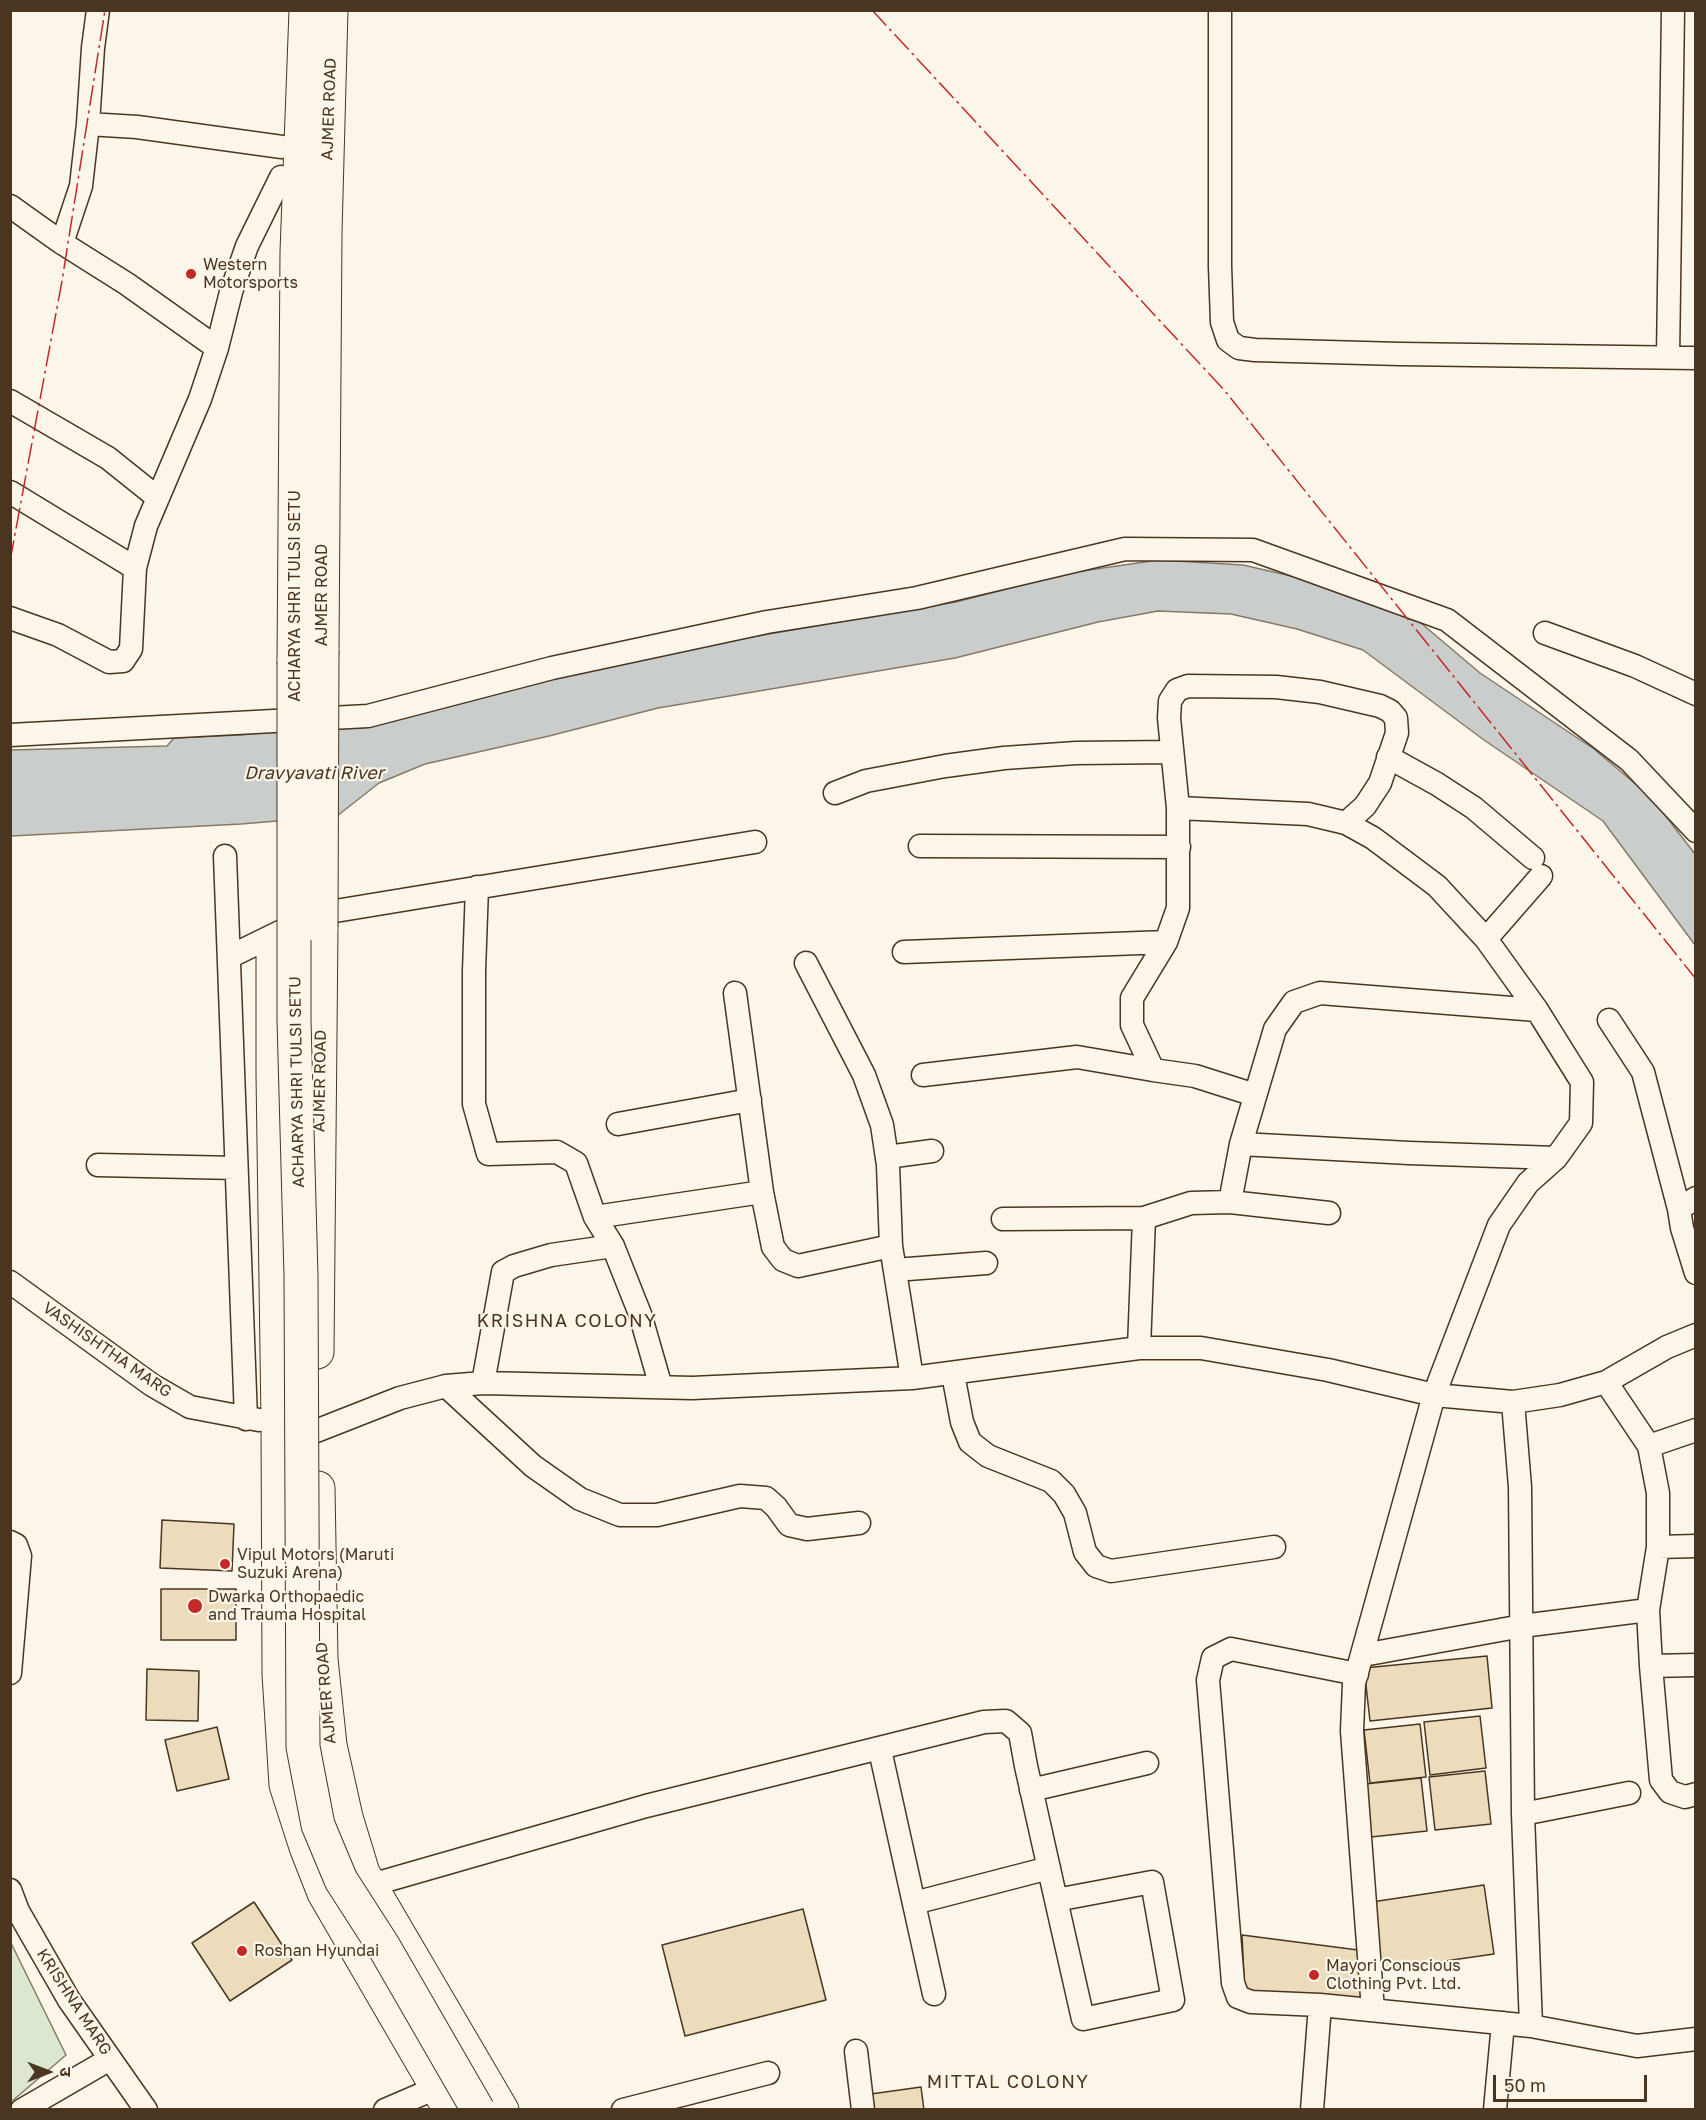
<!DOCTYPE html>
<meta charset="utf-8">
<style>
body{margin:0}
#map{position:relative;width:1706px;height:2120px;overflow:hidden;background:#fbf6e9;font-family:"Golos Text","Noto Sans Devanagari",sans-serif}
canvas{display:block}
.frame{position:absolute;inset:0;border:12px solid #4a3520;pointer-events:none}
.north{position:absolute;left:18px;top:2042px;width:60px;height:60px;-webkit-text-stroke:4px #fbf6e9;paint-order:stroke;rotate:90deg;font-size:16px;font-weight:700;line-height:24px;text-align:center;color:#4a3520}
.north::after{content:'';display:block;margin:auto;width:21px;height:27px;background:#4a3520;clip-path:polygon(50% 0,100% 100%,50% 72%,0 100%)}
.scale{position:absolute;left:1493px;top:2075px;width:154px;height:27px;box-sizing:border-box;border:3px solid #4a3520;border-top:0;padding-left:8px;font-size:18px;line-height:21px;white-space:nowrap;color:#4a3520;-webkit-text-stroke:4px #fbf6e9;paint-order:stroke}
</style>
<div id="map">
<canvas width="1706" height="2120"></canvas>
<div class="frame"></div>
<div class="north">उ</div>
<div class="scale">50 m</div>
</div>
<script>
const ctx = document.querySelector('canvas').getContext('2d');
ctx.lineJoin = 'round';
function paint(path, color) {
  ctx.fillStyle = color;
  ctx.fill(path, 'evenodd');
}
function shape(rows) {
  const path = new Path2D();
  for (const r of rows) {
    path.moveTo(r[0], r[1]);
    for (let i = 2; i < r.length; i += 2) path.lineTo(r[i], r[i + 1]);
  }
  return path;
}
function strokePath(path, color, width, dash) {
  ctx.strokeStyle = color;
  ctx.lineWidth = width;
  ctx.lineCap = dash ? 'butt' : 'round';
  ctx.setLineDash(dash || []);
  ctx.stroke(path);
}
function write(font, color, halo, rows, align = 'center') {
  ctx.font = font + ' "Golos Text",sans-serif';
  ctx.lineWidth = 4.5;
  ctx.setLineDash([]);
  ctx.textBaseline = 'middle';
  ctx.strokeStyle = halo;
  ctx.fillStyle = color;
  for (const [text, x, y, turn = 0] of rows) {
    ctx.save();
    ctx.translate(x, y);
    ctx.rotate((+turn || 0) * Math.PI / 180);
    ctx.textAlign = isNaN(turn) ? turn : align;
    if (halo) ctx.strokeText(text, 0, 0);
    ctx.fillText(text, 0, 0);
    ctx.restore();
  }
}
const green = shape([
 [10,1941,66,2055,11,2102,10,2102,10,1941]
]);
paint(green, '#dce7d0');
strokePath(green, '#887966', 1.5);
const water = shape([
 [1159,560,1243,565,1304,579,1415,618,1480,673,1594,749,1651,797,1695,854,1695,945,1603,821,1484,740,1363,650,1297,629,1231,614,1158,611,1098,622,955,658,658,708,549,736,425,764,379,783,337,816,241,824,11,836,10,750,167,746,174,738,240,735,336,726,625,661,757,636,956,602,1068,573,1159,560]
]);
paint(water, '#c9cecd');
strokePath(water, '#887966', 1.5);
const building = shape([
 [162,1520,234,1524,232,1571,160,1568,162,1520],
 [161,1589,236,1589,236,1640,161,1640,161,1589],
 [1487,1656,1492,1708,1370,1721,1364,1668,1487,1656],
 [147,1669,199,1671,198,1721,146,1720,147,1669],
 [1480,1716,1486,1768,1430,1775,1424,1722,1480,1716],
 [1420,1724,1426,1777,1370,1783,1364,1730,1420,1724],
 [217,1727,229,1779,177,1791,165,1740,217,1727],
 [1485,1771,1491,1824,1435,1830,1429,1777,1485,1771],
 [1421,1778,1427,1831,1371,1837,1365,1784,1421,1778],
 [1484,1885,1494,1954,1382,1970,1372,1902,1484,1885],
 [254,1902,292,1960,230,2001,192,1943,254,1902],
 [803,1909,826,2000,685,2036,662,1945,803,1909],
 [1242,1935,1358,1950,1367,1999,1245,1997,1242,1935],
 [921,2087,924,2110,873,2110,871,2094,921,2087]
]);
paint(building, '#ecdcbc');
strokePath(building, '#4a3520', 1.5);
const minor = shape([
 [1220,10,1220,266,1222,322,1228,340,1239,348,1255,350,1400,354,1696,358],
 [88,124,137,127,282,147],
 [10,206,62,243,127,284,217,348],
 [62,243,81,186,88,124,93,48,98,10],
 [1668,357,1673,10],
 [10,401,108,458,158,498],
 [10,492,135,568],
 [10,618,58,635,109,662,123,661,131,649,135,568,146,526,200,399,217,348,231,292,247,246,281,177],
 [1545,633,1635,666,1696,694],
 [10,735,368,716,552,668,767,622,917,598,1125,549,1253,550,1447,620,1629,760,1696,831],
 [1388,757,1437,784,1474,808,1533,858],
 [835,793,866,781,945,766,1004,758,1076,753,1172,752],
 [1178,808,1308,814,1346,823,1373,838,1437,886,1486,939],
 [920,846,1179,847],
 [225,856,246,1419],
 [477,887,474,971,474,1104,488,1154,557,1152,576,1163,595,1217,613,1246,640,1314,661,1387],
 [904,952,1166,942],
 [229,957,317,914,755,842],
 [806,963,864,1075,882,1125,888,1165,891,1246,912,1378],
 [735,993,762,1192,773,1247,783,1260,798,1266,891,1246],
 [1609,1020,1643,1072,1679,1209],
 [923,1075,1077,1057,1153,1070],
 [1255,1095,1195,1076,1153,1070,1132,1025,1132,998,1166,942,1178,908,1178,808,1169,718,1170,701,1177,690,1188,686,1276,687,1320,692,1380,706,1390,711,1396,718,1397,733,1380,783,1365,806,1346,823],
 [618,1124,750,1100],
 [1241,1144,1409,1153,1556,1158],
 [887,1157,932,1151],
 [98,1165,236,1168],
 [1696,1198,1679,1209,1682,1228,1696,1273],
 [1230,1202,1241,1144,1275,1029,1294,1002,1320,993,1537,1010],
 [595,1217,762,1192],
 [1003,1219,1144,1218,1191,1203,1230,1202,1329,1213],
 [895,1270,986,1263],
 [10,1282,152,1385,190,1407,259,1420],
 [1139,1348,1144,1218],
 [953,1374,962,1422,970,1442,988,1456,1051,1481,1064,1494,1075,1513,1085,1552,1096,1566,1111,1571,1274,1547],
 [1606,1382,1649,1446,1658,1493,1658,1547,1648,1610,1651,1666,1696,1665],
 [483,1383,503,1272,514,1266,551,1255,613,1246],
 [446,1386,533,1466,580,1499,620,1515,657,1515,740,1496,766,1498,776,1507,789,1525,807,1529,859,1523],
 [1513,1402,1520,1487,1523,1814,1531,2026],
 [316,1431,400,1398,446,1386,483,1383,692,1388,912,1378,1139,1348,1201,1348,1328,1370,1434,1395,1513,1402,1560,1395,1606,1382,1667,1347,1696,1335],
 [1649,1446,1696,1430],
 [10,1542,16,1545,20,1556,10,1673],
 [1658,1547,1696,1546],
 [1363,1655,1522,1626,1648,1610],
 [1651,1666,1661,1780,1670,1792,1685,1797,1696,1794],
 [1357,1674,1231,1649,1213,1658,1208,1680,1233,1983,1238,1997,1251,2002,1320,2005,1531,2026,1637,2046,1696,2039],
 [880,1750,934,1994],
 [1031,1790,1147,1763],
 [1523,1814,1629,1793],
 [371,1885,646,1806,984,1722,1006,1721,1020,1733,1026,1766,1056,1900,1083,2019,1173,2000,1152,1882,1056,1900],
 [10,1890,18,1911,69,2000,146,2110],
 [914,1903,1049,1868],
 [1373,2010,1352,1731,1354,1683,1434,1395,1499,1225,1528,1183,1556,1158,1581,1123,1582,1082,1537,1010,1486,939,1541,876],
 [856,2051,863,2110],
 [22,2110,110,2059],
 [385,2110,450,2082],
 [623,2110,768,2073],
 [1312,2110,1320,2005],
 [1495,2110,1503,2023]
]);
const highway = shape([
 [322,651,325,233,331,10],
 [294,661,297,252,306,10],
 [273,945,273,1075,278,1422,279,1674,286,1785,306,1847,324,1893,450,2110],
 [317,1352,321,927],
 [318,1488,321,1659,330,1745,346,1817,363,1873,502,2110]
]);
strokePath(minor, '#4a3520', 25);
strokePath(highway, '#4a3520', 35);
strokePath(minor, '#fbf6e9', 22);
strokePath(highway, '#fbf6e9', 33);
const highwayBridge = shape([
 [294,661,294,1020,301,1276,303,1747,318,1825,341,1880,384,1947,478,2110],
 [321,927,322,651]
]);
strokePath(highwayBridge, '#4a3520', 35, []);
strokePath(highwayBridge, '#fbf6e9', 33);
strokePath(shape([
 [872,10,1225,391,1696,979],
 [10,561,62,281,105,10]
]), '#c62828', 1.5, [21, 4.5, 3, 4.5]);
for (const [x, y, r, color] of [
 [191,274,6,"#c62828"],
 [225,1564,6,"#c62828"],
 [195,1606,8,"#c62828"],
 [242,1951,6,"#c62828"],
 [1314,1975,6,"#c62828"]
]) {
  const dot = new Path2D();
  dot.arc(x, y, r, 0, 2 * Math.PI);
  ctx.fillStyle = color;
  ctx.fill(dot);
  strokePath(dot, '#fbf6e9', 2);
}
write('16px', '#4a3520', '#fbf6e9', [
 ["AJMER ROAD",329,109,-88],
 ["AJMER ROAD",322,595,-90],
 ["ACHARYA SHRI TULSI SETU",295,596,-90],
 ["AJMER ROAD",320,1081,-89],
 ["ACHARYA SHRI TULSI SETU",297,1082,-91],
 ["VASHISHTHA MARG",107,1350,35],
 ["AJMER ROAD",326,1693,-95],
 ["KRISHNA MARG",74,2002,57]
]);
write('16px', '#4a3520', '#fbf6e9', [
 ["Western",203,265],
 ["Motorsports",203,283],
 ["Vipul Motors (Maruti",237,1555],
 ["Suzuki Arena)",237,1573],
 ["Dwarka Orthopaedic",208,1597],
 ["and Trauma Hospital",208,1615],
 ["Roshan Hyundai",254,1951],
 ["Mayori Conscious",1326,1966],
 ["Clothing Pvt. Ltd.",1326,1984]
], 'left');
write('italic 18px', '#4a3520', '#fbf6e9', [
 ["Dravyavati River",314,773]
]);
ctx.letterSpacing = '1.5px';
write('18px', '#4a3520', '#fbf6e9', [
 ["KRISHNA COLONY",567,1321],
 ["MITTAL COLONY",1008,2082]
]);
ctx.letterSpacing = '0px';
</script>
